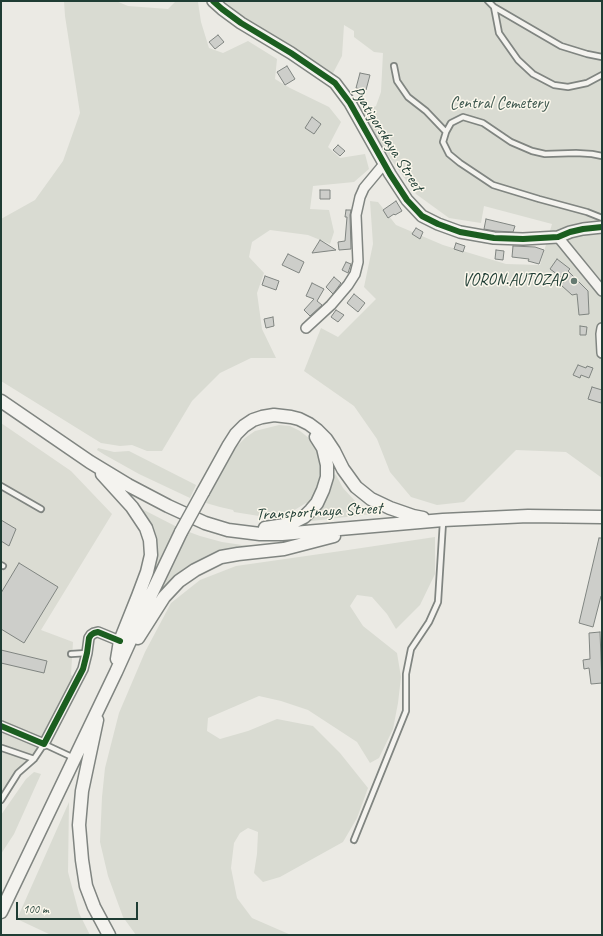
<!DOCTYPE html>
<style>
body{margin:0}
#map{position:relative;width:603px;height:936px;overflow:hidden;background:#ebeae4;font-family:Caveat,sans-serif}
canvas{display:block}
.frame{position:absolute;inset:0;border:2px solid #1f3d34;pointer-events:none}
.scale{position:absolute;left:16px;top:902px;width:122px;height:18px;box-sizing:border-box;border:2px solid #1f3d34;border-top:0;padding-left:5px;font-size:12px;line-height:14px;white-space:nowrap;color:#1f3d34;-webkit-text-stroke:3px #fbf7ec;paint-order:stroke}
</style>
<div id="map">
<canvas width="603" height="936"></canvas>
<div class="frame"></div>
<div class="scale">100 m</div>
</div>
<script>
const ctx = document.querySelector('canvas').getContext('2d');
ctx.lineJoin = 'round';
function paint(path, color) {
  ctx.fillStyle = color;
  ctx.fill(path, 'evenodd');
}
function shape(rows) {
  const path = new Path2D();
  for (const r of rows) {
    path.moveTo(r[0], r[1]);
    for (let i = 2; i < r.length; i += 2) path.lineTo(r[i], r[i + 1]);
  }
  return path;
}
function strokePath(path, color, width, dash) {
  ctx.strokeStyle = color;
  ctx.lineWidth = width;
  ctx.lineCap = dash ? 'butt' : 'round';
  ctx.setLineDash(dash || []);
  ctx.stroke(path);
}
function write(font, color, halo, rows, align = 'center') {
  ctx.font = font + ' Caveat,sans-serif';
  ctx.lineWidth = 3;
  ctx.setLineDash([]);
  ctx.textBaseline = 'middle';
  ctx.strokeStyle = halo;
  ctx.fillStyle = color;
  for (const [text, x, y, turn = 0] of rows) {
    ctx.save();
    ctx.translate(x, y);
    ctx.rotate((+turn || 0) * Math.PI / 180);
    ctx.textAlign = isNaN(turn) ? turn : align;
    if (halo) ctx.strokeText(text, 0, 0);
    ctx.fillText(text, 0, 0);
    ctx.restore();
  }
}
paint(shape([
 [1,423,71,471,112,514,41,630,73,642,71,675,78,678,37,753,22,766,1,793]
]), '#dbdcd3');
paint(shape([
 [64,1,116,1,128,6,168,9,176,1,195,1,198,2,201,22,209,48,223,53,248,41,277,59,275,79,290,88,329,107,341,122,328,147,340,158,365,154,369,169,354,182,313,186,310,209,329,210,334,232,330,244,308,235,270,230,252,242,249,257,264,273,257,293,262,329,276,358,251,358,220,373,192,401,162,451,147,451,132,445,120,446,101,443,1,381,1,219,35,200,63,161,80,113,65,16],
 [224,1,602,1,602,478,566,452,516,450,464,502,437,505,411,497,390,472,377,439,354,406,304,371,321,328,338,337,376,299,364,287,373,244,370,201,378,202,396,225,443,245,506,264,540,265,552,224,484,206,481,223,449,218,416,194,372,133,363,112,376,106,381,92,383,53,374,52,354,37,354,31,344,25,342,56,332,75,257,28],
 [279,425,290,426,300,431,310,439,317,451,321,462,322,473,320,487,315,496,307,504,306,503,293,511,270,515,259,516,234,512,233,510,220,507,206,503,224,467,235,448,245,438,255,431],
 [98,448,114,452,129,451,196,485,190,498,139,474,105,455,97,450],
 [335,474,336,475,343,488,356,502,363,507,372,510,373,512,372,514,303,522,322,504,327,495,331,486,333,477],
 [140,508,181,529,200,536,222,542,242,545,262,546,218,554,200,561,188,566,175,575,158,594,167,577,152,571,149,525,146,516],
 [435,537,435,574,420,605,396,629,387,614,372,597,357,595,350,606,363,626,397,653,401,677,398,703,393,729,379,758,370,763,357,742,308,710,281,701,259,696,208,718,207,731,220,739,248,731,277,719,313,726,340,753,368,788,357,818,343,842,280,877,263,882,254,873,257,854,258,832,248,828,240,833,234,843,231,868,237,898,252,918,291,935,136,935,123,917,108,876,100,842,102,797,105,768,119,713,145,652,171,603,200,580,236,566,348,550],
 [34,772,41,774,14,834,1,854,1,815,26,779],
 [69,802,68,872,79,913,90,935,51,935,17,919]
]), '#d9dbd2');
const building = shape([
 [218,35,224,42,215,49,209,42,218,35],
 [287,66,295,79,285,85,277,72,287,66],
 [360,73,370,75,366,90,356,88,360,73],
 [312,117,321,124,314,134,305,128,312,117],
 [338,145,345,151,340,156,333,150,338,145],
 [320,190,330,190,330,199,320,199,320,190],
 [396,201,402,211,395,215,394,214,388,218,383,210,396,201],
 [346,210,351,210,350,215,351,249,339,250,338,242,345,241,347,217,345,217,346,210],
 [486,219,515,226,513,232,495,231,484,229,486,219],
 [416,228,423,232,420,239,412,234,416,228],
 [320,240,336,250,312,253,320,240],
 [456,243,465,246,463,252,454,249,456,243],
 [513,246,535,247,544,250,539,264,528,261,529,259,512,257,513,246],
 [496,250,504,251,503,260,495,259,496,250],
 [288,254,304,262,299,273,282,265,288,254],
 [557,259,570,269,568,271,588,291,589,314,579,315,577,294,572,295,561,285,565,280,550,269,557,259],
 [346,262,351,264,348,273,342,270,346,262],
 [265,276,279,281,276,290,262,285,265,276],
 [334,277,341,283,333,294,326,287,334,277],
 [312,283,324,289,317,301,322,305,310,316,304,310,314,299,306,296,312,283],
 [354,294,365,303,358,312,347,303,354,294],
 [336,310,344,315,338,322,331,317,336,310],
 [273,317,274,326,266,328,264,319,273,317],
 [580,326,587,327,586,335,580,335,580,326],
 [578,365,586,368,587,366,593,368,589,378,581,375,580,378,573,375,578,365],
 [592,387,602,390,602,398,601,403,588,399,592,387],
 [1,520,16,529,9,546,1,541,1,520],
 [599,538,602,538,602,596,601,596,593,627,579,623,599,538],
 [19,563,58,587,24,643,1,629,1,593,19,563],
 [600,632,602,683,591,684,589,668,584,669,583,660,590,659,589,633,600,632],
 [1,650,47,661,44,673,1,663,1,650]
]);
paint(building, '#cdceca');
strokePath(building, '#808581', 1);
const service = shape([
 [488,1,494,7,499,33,518,60,533,74,554,85,568,87,587,83,602,75],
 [494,7,561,46,587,54,602,57],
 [394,66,397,81,408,97,426,111,446,132,443,142,449,154,460,163,493,185,539,199,587,212,602,218],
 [446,132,451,123,463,117,483,123,511,142,532,151,545,154,576,153,592,154,602,156],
 [1,486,41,509],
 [1,565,3,566],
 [71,654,87,653],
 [2,748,34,759],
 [1,800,18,773,34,759,44,744,74,758],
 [354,840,406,711,406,674,411,649,429,622,438,602,443,522]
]);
const minor = shape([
 [558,237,602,291],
 [306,328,331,305,348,285,355,274,358,262,356,215,360,197,364,188,384,164],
 [602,328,601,334,602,353],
 [1,726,44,744,83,669,87,653,89,638,91,635,94,633,98,632,120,641]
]);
const tertiary = shape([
 [213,1,222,9,241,23,291,53,335,83,350,103,390,174,407,200,422,216,438,224,460,232,494,238,523,239,558,237,570,232,583,229,602,227]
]);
const secondary = shape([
 [1,401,90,462,128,485,168,506,205,523,228,530,260,534,282,534,443,520,528,516,602,517],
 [102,474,132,507,146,528,150,540,151,555,147,572,138,596,120,641,117,659],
 [203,492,229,445,236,434,244,426,253,420,262,417,274,415,291,417,299,419,309,424,317,430,326,439,334,451,343,469,356,487,371,499,390,508,413,516,423,518],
 [265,528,285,525,294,522,304,517,311,510,317,503,323,490,327,477,327,465,323,448,316,437],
 [138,638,164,597,179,581,195,570,221,557,238,554,284,549,334,536],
 [97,720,82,791,79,825,82,860,86,886,94,907,109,935],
 [1,912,116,672,149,599,181,532]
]);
strokePath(service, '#808581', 8);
strokePath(minor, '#808581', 12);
strokePath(tertiary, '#808581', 14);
strokePath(secondary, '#808581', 15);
strokePath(service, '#f4f3ef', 4.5);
strokePath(minor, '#f4f3ef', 9);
strokePath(tertiary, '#f4f3ef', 11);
strokePath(secondary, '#f4f3ef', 12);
const secondaryBridge = shape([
 [181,532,203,492]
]);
strokePath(secondaryBridge, '#808581', 15, []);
strokePath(secondaryBridge, '#f4f3ef', 12);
strokePath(shape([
 [213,1,222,9,241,23,291,53,335,83,350,103,390,174,407,200,422,216,438,224,460,232,494,238,523,239,558,237,570,232,583,229,602,227],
 [1,726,44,744,83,669,87,653,89,638,91,635,94,633,98,632,120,641]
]), '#1b5e20', 6);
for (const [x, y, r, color] of [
 [574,281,4,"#667a72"]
]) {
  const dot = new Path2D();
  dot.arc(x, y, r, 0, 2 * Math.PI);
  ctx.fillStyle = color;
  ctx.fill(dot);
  strokePath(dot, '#fbf7ec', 1.5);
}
write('17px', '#415a51', '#fbf7ec', [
 ["Central Cemetery",499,104]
]);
write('17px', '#1f3d34', '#fbf7ec', [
 ["Pyatigorskaya Street",387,139,58],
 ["Transportnaya Street",319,512,-3]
]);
write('17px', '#1f3d34', '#fbf7ec', [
 ["VORON.AUTOZAP",566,281]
], 'right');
</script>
